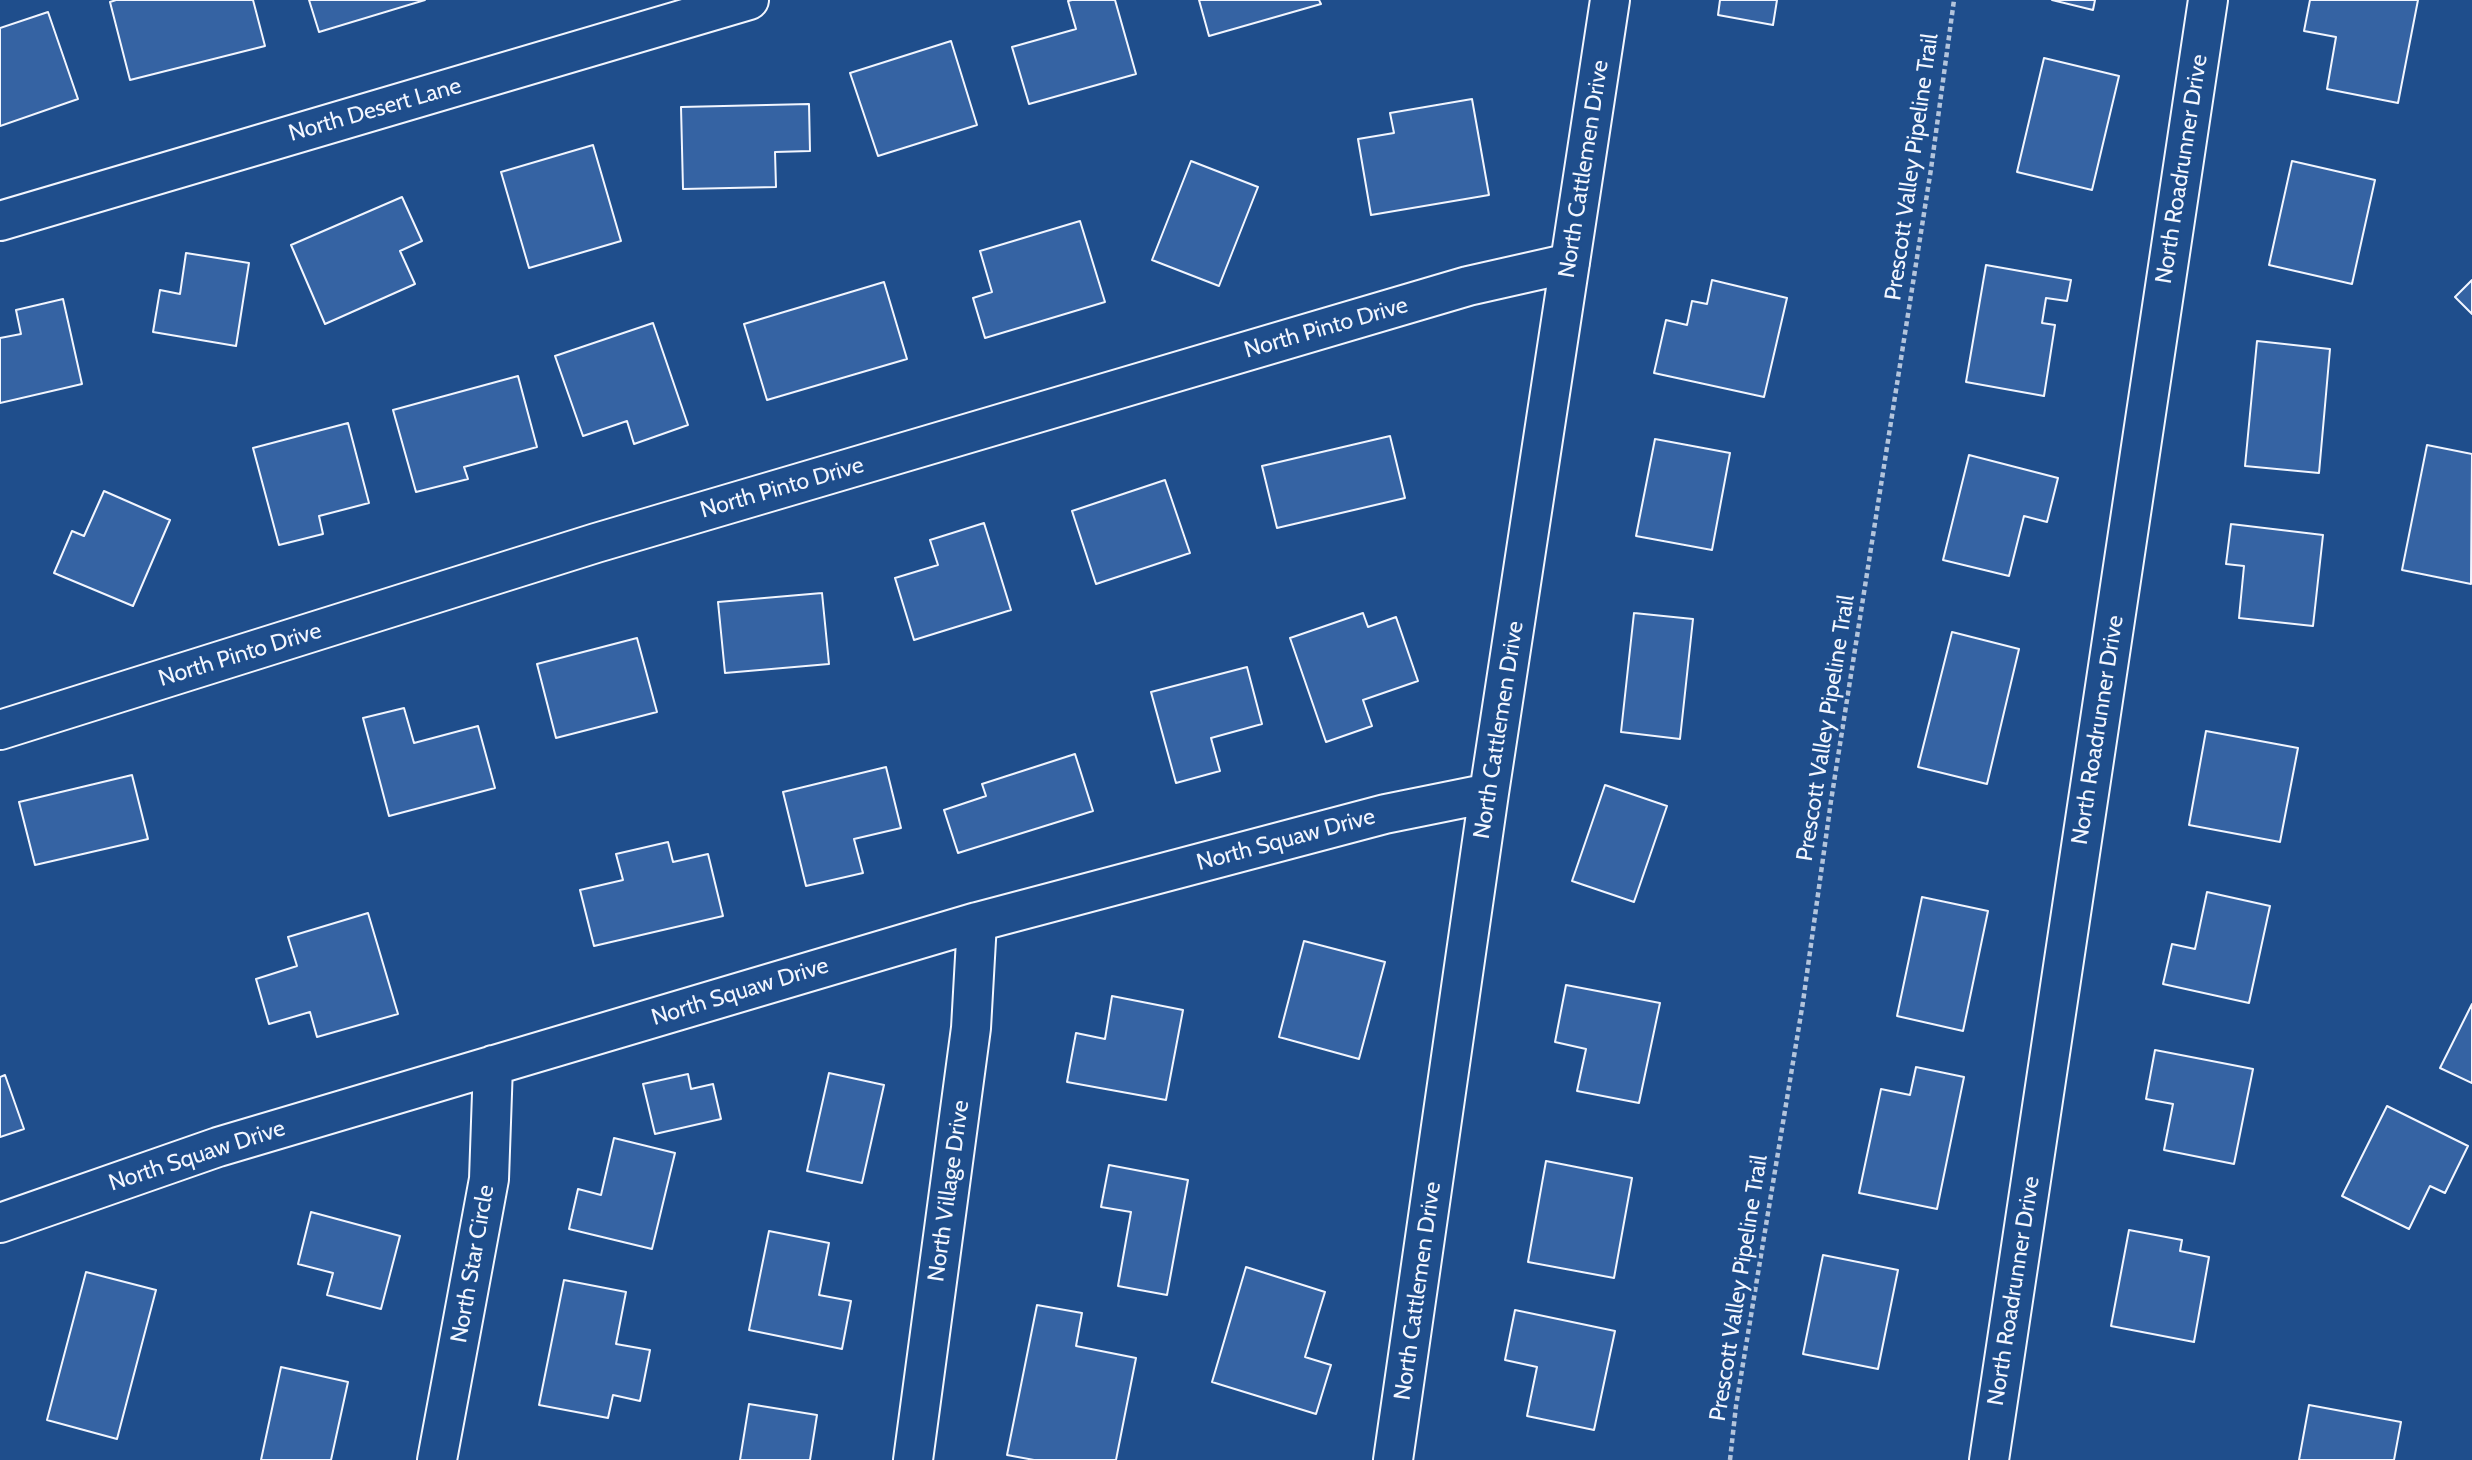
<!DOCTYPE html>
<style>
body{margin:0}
canvas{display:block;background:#1f4e8c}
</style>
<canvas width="2472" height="1460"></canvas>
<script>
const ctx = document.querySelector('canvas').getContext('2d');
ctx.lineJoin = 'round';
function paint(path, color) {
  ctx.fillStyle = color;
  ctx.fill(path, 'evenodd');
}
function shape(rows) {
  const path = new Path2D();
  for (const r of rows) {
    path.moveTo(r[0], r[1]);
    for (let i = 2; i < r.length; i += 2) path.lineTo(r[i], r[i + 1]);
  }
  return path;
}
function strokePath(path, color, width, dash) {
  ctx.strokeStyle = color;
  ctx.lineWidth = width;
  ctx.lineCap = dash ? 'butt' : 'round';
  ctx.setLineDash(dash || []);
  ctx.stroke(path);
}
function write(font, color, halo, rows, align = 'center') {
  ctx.font = font + ' Cabin,sans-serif';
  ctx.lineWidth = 5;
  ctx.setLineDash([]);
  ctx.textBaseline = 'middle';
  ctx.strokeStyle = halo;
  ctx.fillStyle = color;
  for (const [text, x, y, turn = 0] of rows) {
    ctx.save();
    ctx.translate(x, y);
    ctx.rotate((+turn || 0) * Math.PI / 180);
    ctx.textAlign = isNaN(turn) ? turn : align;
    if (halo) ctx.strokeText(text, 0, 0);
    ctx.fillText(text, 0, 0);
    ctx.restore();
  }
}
const building = shape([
 [116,0,253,0,265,46,130,80,110,2,116,0],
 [309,0,425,0,319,32,309,0],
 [1072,0,1115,0,1136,74,1029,104,1012,47,1076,29,1068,1,1072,0],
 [1199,0,1319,0,1321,4,1209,36,1199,0],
 [1720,0,1777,0,1773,25,1718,15,1720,0],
 [2052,0,2095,0,2093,10,2052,0],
 [2310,0,2418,0,2398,103,2327,89,2336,37,2304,31,2310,0],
 [48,12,78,99,0,126,0,28,48,12],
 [951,41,977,125,878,156,850,73,951,41],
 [2044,58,2119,76,2092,190,2017,172,2044,58],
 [1472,99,1489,195,1371,215,1358,139,1394,133,1390,113,1472,99],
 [809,104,810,151,775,152,776,187,683,189,681,107,809,104],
 [593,145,621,241,529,268,501,172,593,145],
 [1191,161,1258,187,1219,286,1152,260,1191,161],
 [2292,161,2375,180,2352,284,2269,265,2292,161],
 [402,197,422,241,400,251,415,284,325,324,291,245,402,197],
 [1080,221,1105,302,985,338,973,298,992,292,980,251,1080,221],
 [186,253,249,263,236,346,153,332,160,290,180,294,186,253],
 [1986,265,2071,280,2067,301,2046,298,2042,323,2055,325,2044,396,1966,382,1986,265],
 [1712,280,1787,298,1764,397,1654,373,1666,320,1687,325,1692,301,1707,304,1712,280],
 [2472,280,2472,314,2455,297,2472,280],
 [884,282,907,359,767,400,744,324,884,282],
 [63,299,82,384,0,403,0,338,21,334,16,310,63,299],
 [653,323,688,425,634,444,627,421,583,436,555,356,653,323],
 [2257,341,2330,349,2319,473,2245,466,2257,341],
 [518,376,537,447,464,467,468,479,416,492,393,410,518,376],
 [348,423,369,503,319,516,323,534,279,545,253,448,348,423],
 [1390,436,1405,498,1277,528,1262,466,1390,436],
 [1655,439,1730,453,1712,550,1636,536,1655,439],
 [2427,445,2472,454,2471,584,2402,570,2427,445],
 [1969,455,2058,478,2047,522,2024,516,2009,576,1943,560,1969,455],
 [1165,480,1190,553,1096,584,1072,511,1165,480],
 [104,491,170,520,133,606,54,573,72,531,84,536,104,491],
 [984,523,1011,610,914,640,895,578,938,565,930,540,984,523],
 [2231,524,2323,535,2313,626,2239,618,2244,566,2226,564,2231,524],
 [822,593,829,664,725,673,718,602,822,593],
 [1363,613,1368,627,1396,617,1418,681,1363,700,1372,726,1326,742,1290,638,1363,613],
 [1634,613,1693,619,1680,739,1621,732,1634,613],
 [1952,632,2019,649,1987,784,1918,767,1952,632],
 [637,638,657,712,556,738,537,664,637,638],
 [1247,667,1262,724,1211,738,1220,771,1176,783,1151,692,1247,667],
 [404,708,414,743,478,726,495,788,389,816,363,718,404,708],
 [2206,731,2298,748,2280,842,2189,825,2206,731],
 [1075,754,1093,811,958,853,944,810,986,796,982,784,1075,754],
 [886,767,901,828,854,839,863,873,806,886,783,792,886,767],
 [132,775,148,839,35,865,19,802,132,775],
 [1605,785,1667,806,1634,902,1572,881,1605,785],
 [668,842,673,862,708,854,723,916,594,946,580,890,623,880,616,854,668,842],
 [2207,892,2270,906,2249,1003,2163,984,2172,944,2195,949,2207,892],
 [1922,897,1988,911,1963,1031,1897,1016,1922,897],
 [368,913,398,1014,317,1037,310,1012,269,1024,256,979,297,966,288,937,368,913],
 [1304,941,1385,962,1359,1059,1279,1037,1304,941],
 [1566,985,1660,1003,1639,1103,1577,1091,1586,1049,1555,1042,1566,985],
 [1112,996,1183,1010,1166,1100,1067,1082,1076,1033,1105,1039,1112,996],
 [2472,1004,2472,1083,2440,1068,2472,1004],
 [2155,1050,2253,1069,2234,1164,2164,1150,2173,1104,2146,1099,2155,1050],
 [1916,1067,1964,1077,1937,1209,1859,1193,1881,1089,1910,1095,1916,1067],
 [829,1073,884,1085,862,1183,807,1171,829,1073],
 [688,1074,691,1089,713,1084,721,1119,655,1134,643,1084,688,1074],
 [5,1075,24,1129,0,1137,0,1077,5,1075],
 [2387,1106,2468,1146,2445,1193,2430,1186,2409,1229,2342,1196,2387,1106],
 [614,1138,675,1153,652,1249,569,1229,578,1189,601,1195,614,1138],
 [1546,1161,1632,1178,1614,1278,1528,1262,1546,1161],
 [1109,1165,1188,1180,1167,1295,1118,1286,1131,1212,1101,1207,1109,1165],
 [311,1212,400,1236,381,1309,327,1295,333,1273,298,1264,311,1212],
 [2129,1230,2182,1240,2180,1251,2209,1257,2194,1342,2111,1326,2129,1230],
 [769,1231,829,1243,819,1295,851,1301,842,1349,749,1330,769,1231],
 [1823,1255,1898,1270,1878,1369,1803,1354,1823,1255],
 [1246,1267,1325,1292,1305,1357,1331,1365,1316,1414,1212,1382,1246,1267],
 [86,1272,156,1290,117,1439,47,1420,86,1272],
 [564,1280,626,1292,616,1344,650,1350,640,1401,613,1395,608,1418,539,1405,564,1280],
 [1037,1305,1082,1313,1076,1346,1136,1358,1116,1460,1034,1460,1007,1455,1037,1305],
 [1515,1310,1615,1331,1594,1430,1527,1416,1537,1367,1505,1360,1515,1310],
 [281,1367,348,1382,331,1460,261,1460,281,1367],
 [749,1404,817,1415,810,1460,740,1460,749,1404],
 [2309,1405,2401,1422,2394,1460,2299,1460,2309,1405]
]);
paint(building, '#3563a3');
strokePath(building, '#f2f6ff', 2);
const minor = shape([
 [0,221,749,0],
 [0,730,596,543,1468,286,1570,263],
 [0,1223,218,1147,977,922,1385,814,1489,793],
 [437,1460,489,1179,493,1065],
 [913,1460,971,1028,977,922],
 [1393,1460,1489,793,1610,0],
 [1989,1460,2208,0]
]);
strokePath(minor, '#f2f6ff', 42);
strokePath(shape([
 [1730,1460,1736,1406,1803,1002,1831,801,1931,169,1954,0]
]), '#b3c4dc', 4.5, [5, 3.5]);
strokePath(minor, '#1f4e8c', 38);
write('23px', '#f2f6ff', '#1f4e8c', [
 ["North Desert Lane",375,110,-16],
 ["Prescott Valley Pipeline Trail",1912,167,-82],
 ["North Cattlemen Drive",1584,169,-81],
 ["North Roadrunner Drive",2182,169,-81],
 ["North Pinto Drive",1326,328,-16],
 ["North Pinto Drive",782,488,-16],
 ["North Pinto Drive",240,655,-17],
 ["Prescott Valley Pipeline Trail",1826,728,-81],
 ["North Cattlemen Drive",1499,730,-81],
 ["North Roadrunner Drive",2098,730,-81],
 ["North Squaw Drive",1286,840,-15],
 ["North Squaw Drive",740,992,-17],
 ["North Squaw Drive",197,1156,-18],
 ["North Village Drive",949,1191,-82],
 ["North Star Circle",473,1264,-80],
 ["Prescott Valley Pipeline Trail",1739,1288,-81],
 ["North Cattlemen Drive",1418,1291,-82],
 ["North Roadrunner Drive",2014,1291,-81]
]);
</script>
